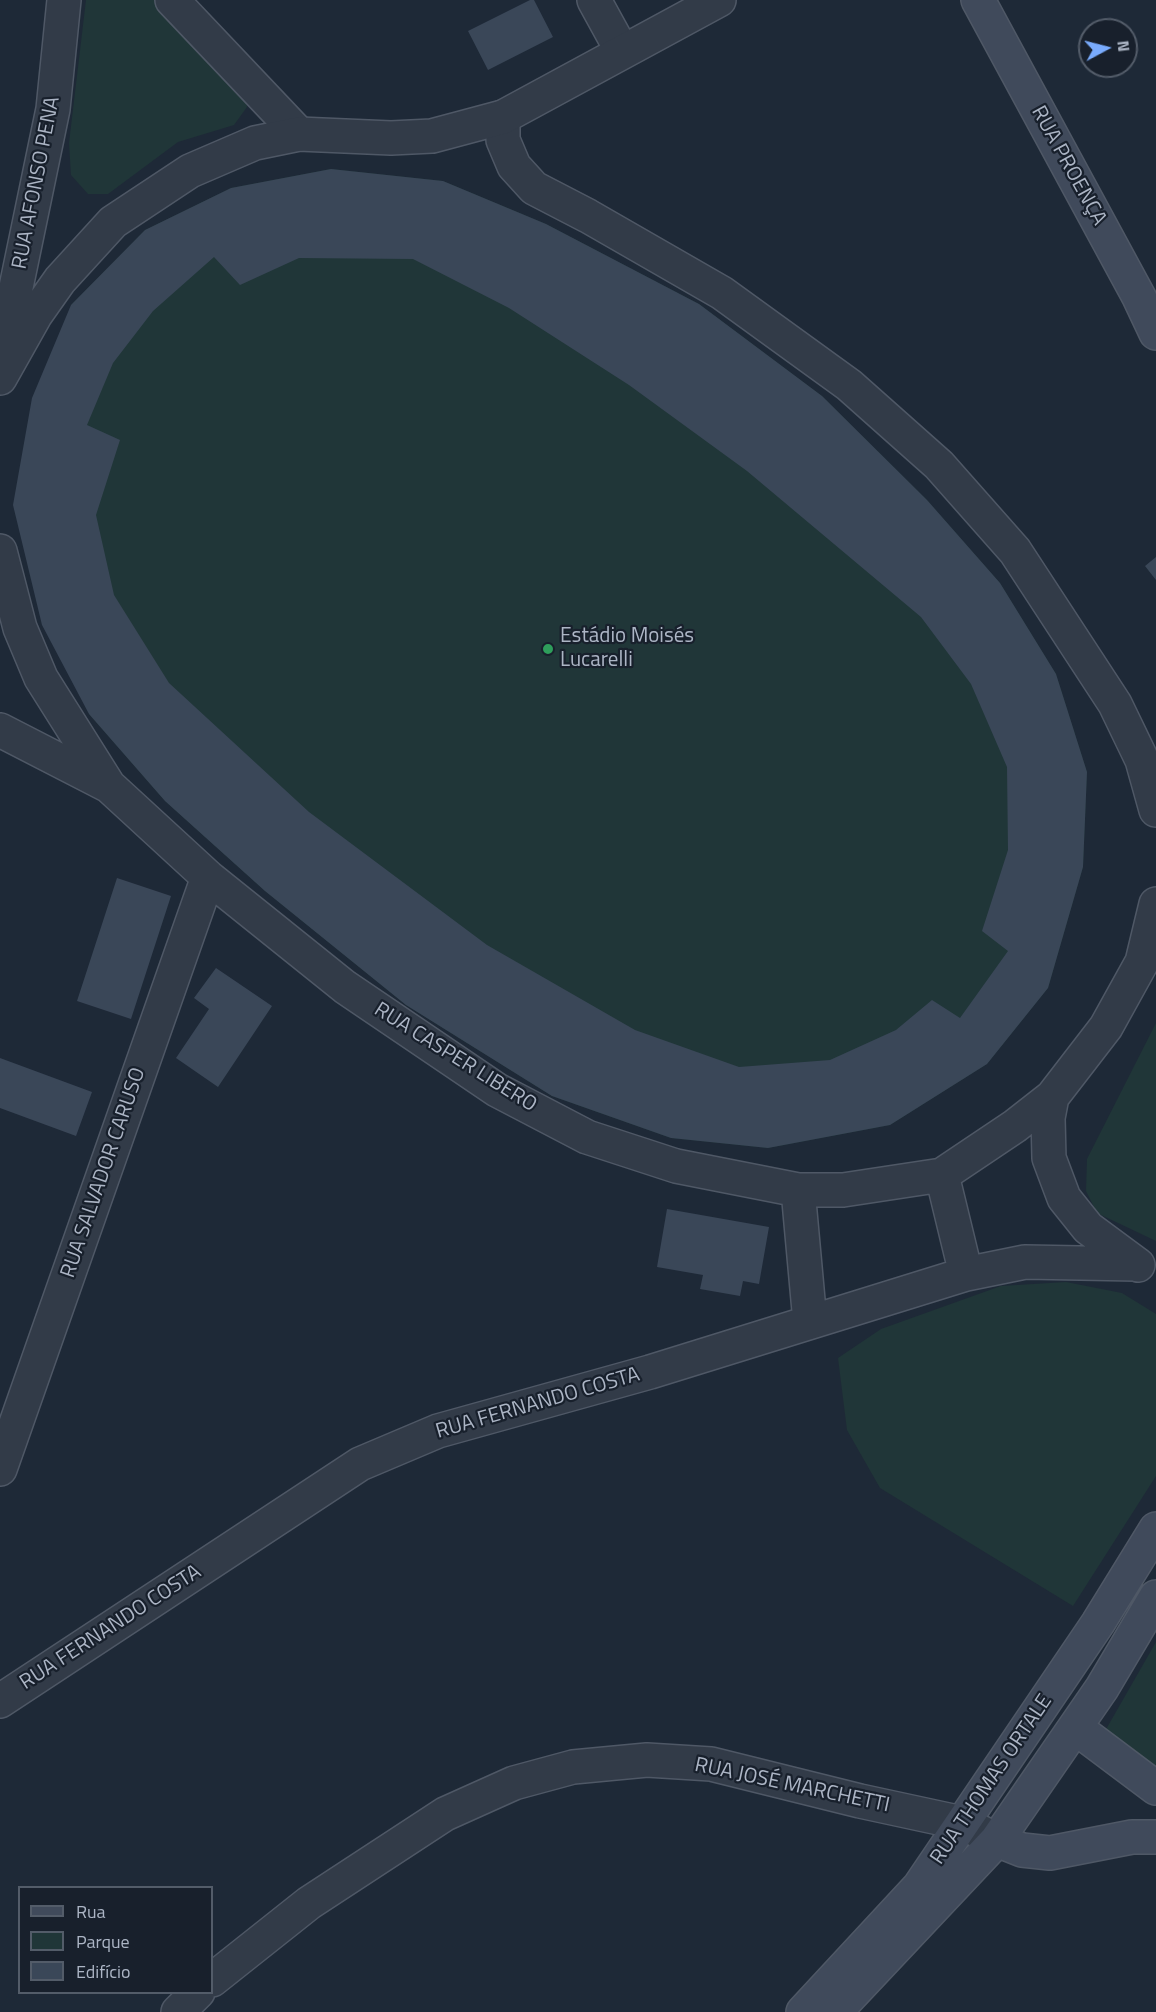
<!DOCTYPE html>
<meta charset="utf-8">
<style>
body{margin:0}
#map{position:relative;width:1156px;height:2012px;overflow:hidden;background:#1e2937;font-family:"Titillium Web",sans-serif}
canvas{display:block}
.legend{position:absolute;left:18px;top:1886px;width:195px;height:108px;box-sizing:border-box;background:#18202c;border:2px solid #535c69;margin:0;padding:8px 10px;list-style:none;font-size:18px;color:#acb5c5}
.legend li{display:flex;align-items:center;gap:12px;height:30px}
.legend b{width:30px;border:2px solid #535c69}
.north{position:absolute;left:1078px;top:18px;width:60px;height:60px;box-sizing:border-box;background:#18202c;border:2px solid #535c69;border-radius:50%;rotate:83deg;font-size:16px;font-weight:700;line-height:24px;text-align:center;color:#acb5c5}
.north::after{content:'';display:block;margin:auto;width:21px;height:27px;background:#79abfd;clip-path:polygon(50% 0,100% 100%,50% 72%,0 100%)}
</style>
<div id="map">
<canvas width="1156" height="2012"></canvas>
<ul class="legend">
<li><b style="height:8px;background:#404a5b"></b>Rua</li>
<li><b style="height:16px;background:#203638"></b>Parque</li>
<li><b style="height:16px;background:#3a4758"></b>Edifício</li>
</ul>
<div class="north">N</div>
</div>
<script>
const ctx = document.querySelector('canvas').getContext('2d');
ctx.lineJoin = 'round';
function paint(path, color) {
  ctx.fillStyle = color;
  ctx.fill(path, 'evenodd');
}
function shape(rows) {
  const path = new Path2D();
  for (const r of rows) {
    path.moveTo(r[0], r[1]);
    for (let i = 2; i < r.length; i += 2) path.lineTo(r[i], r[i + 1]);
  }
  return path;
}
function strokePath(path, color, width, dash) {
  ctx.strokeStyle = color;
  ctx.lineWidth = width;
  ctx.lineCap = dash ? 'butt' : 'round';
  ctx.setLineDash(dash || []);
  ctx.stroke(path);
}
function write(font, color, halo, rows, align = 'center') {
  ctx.font = font + ' "Titillium Web",sans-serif';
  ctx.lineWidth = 4.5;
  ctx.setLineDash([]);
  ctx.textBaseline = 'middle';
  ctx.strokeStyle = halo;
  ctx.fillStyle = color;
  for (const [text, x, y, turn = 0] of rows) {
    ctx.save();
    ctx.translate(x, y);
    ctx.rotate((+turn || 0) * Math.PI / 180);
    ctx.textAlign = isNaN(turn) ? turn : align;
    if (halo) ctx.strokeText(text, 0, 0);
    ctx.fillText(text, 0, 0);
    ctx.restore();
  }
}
paint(shape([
 [86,0,165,0,245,85,247,107,234,125,178,142,108,194,88,194,71,175,69,143],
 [331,169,443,181,546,224,699,304,822,396,927,500,1000,583,1056,674,1087,772,1083,867,1048,988,987,1064,890,1125,768,1148,671,1138,552,1096,406,1005,265,891,165,801,89,714,71,305,145,230,231,188],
 [1156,1023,1156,1241,1097,1213,1086,1191,1087,1159],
 [1066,1282,1122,1293,1156,1314,1156,1476,1073,1606,880,1488,847,1430,838,1358,881,1329,1001,1286],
 [1156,1642,1156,1770,1105,1731]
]), '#203638');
paint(shape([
 [530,0,534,0,553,37,488,70,468,31],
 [331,169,443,181,546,224,699,304,822,396,927,500,1000,583,1056,674,1087,772,1083,867,1048,988,987,1064,890,1125,768,1148,671,1138,552,1096,406,1005,265,891,165,801,89,714,42,625,13,505,32,398,71,305,145,230,231,188],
 [214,257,240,285,299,258,413,259,509,308,629,385,747,471,921,617,971,684,1007,767,1008,850,982,931,1008,951,960,1018,932,1000,896,1030,830,1060,739,1067,635,1030,487,945,309,812,169,683,114,595,96,515,120,440,87,425,113,363,153,311],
 [1156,557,1156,580,1145,566],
 [117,878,171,896,131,1019,77,1001],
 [216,968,272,1006,218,1087,176,1058,209,1009,194,998],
 [0,1058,92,1092,76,1136,0,1108],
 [667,1209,769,1227,759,1284,743,1281,740,1296,700,1289,703,1275,657,1267]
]), '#3a4758');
const minor = shape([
 [172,0,299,134],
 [594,0,622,51],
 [503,117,503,140,514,166,534,188,588,216,722,293,849,385,939,465,1015,551,1115,704,1142,760,1156,810],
 [0,551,20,628,41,678,109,786,208,877,345,987,497,1090,587,1137,676,1166,798,1190,843,1190,942,1175,1015,1126,1052,1097,1106,1027,1142,962,1156,904],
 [0,730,107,785],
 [1052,1097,1048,1118,1049,1158,1064,1198,1088,1228,1138,1265],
 [942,1175,966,1274],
 [798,1190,810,1322],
 [0,1469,208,877],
 [0,1701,360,1464,438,1431,650,1372,966,1274,1025,1262,1136,1264],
 [212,1980,309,1903,445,1814,514,1783,573,1767,647,1760,711,1764,860,1801,962,1823,997,1840],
 [178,2012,198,1992]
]);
const tertiary = shape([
 [2,355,53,109,64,0],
 [0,378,36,314,60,280,113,222,190,171,255,143,299,134,391,138,432,136,503,117,719,0]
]);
const secondary = shape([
 [978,0,1139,297,1156,333],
 [1076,1728,1156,1788],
 [997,1840,1022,1850,1050,1853,1132,1837,1156,1837],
 [803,2012,919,1887,1098,1623,1156,1529],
 [835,2012,997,1840,1102,1688,1156,1597]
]);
strokePath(minor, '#4f5866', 36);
strokePath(tertiary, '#4f5866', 36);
strokePath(secondary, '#4f5866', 36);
strokePath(minor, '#323b48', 33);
strokePath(tertiary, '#323b48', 33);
strokePath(secondary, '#404a5b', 33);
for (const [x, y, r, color] of [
 [548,649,6,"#2e9e5b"]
]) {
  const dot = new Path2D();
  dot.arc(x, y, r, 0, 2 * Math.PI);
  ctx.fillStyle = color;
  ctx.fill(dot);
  strokePath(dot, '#18202c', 2);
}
write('21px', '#acb5c5', '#18202c', [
 ["RUA PROENÇA",1068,166,61],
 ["RUA AFONSO PENA",37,183,-79],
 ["RUA CASPER LIBERO",455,1058,32],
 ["RUA SALVADOR CARUSO",104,1173,-71],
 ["RUA FERNANDO COSTA",538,1404,-16],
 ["RUA FERNANDO COSTA",111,1628,-33],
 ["RUA THOMAS ORTALE",992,1780,-56],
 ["RUA JOSÉ MARCHETTI",792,1786,12]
]);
write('21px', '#acb5c5', '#18202c', [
 ["Estádio Moisés",560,637],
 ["Lucarelli",560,661]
], 'left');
</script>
